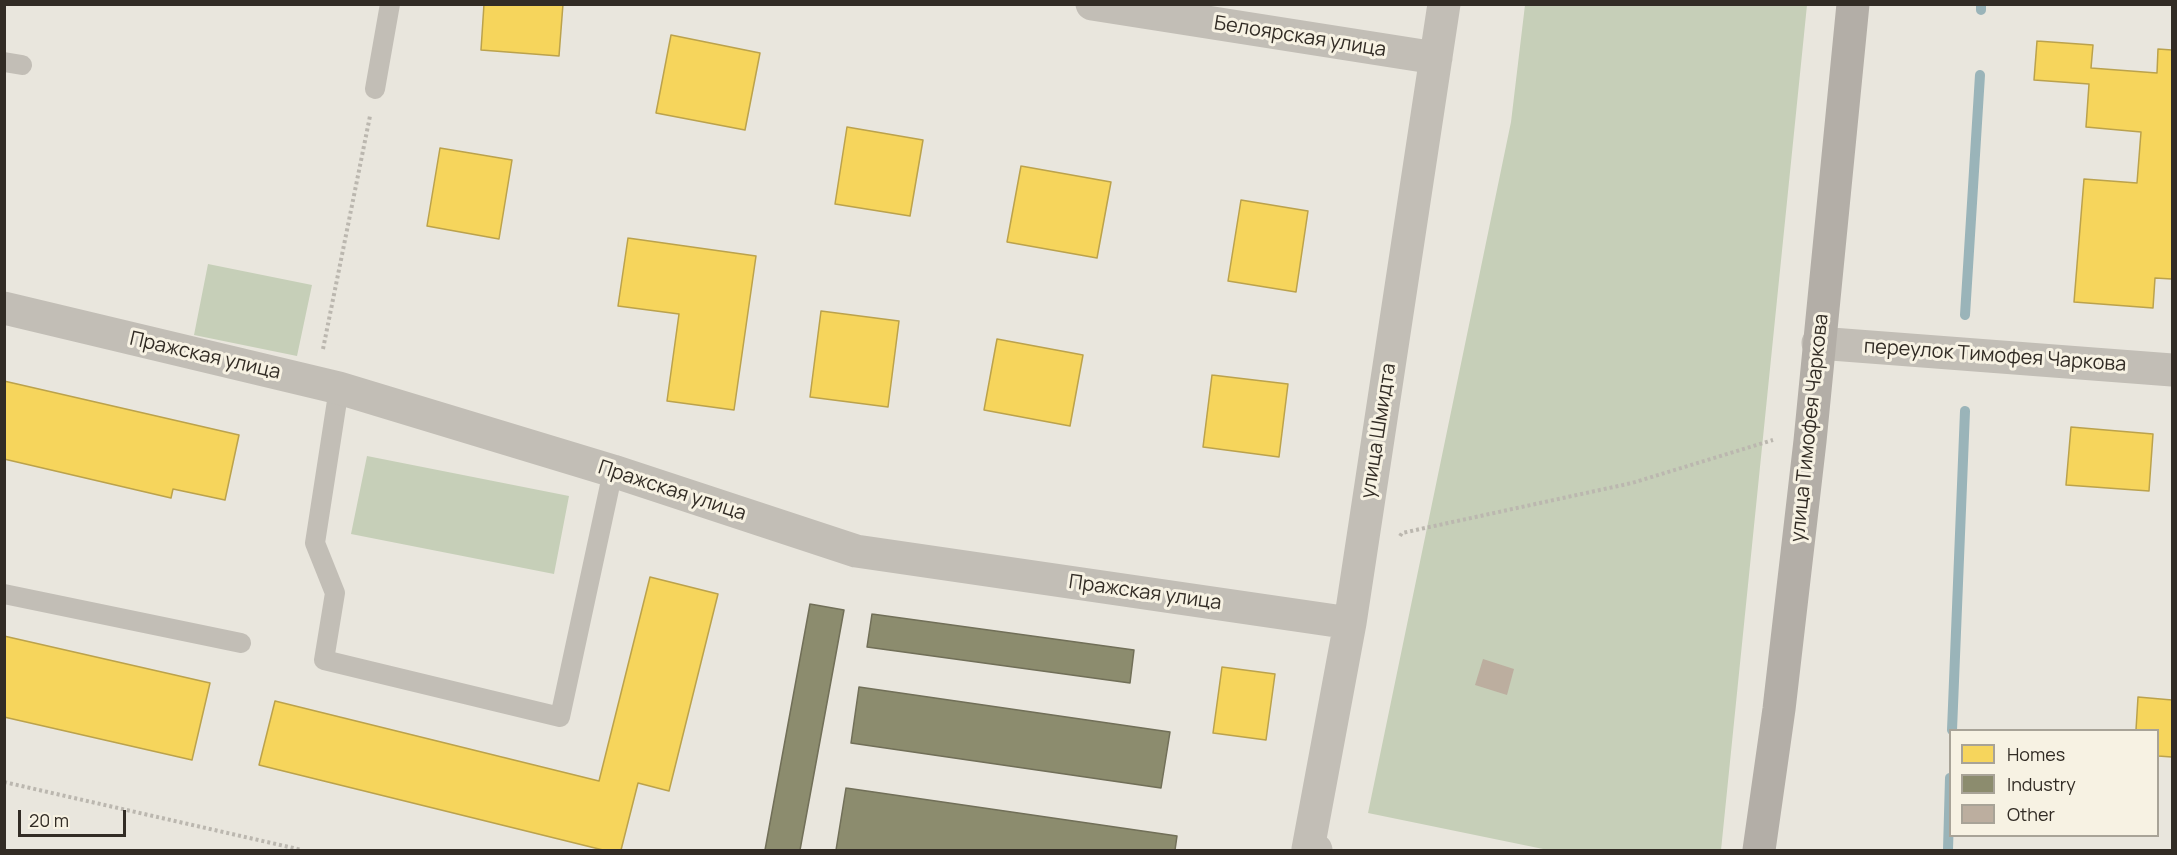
<!DOCTYPE html>
<meta charset="utf-8">
<style>
body{margin:0}
#map{position:relative;width:2177px;height:855px;overflow:hidden;background:#e9e6dd;font-family:Manrope,sans-serif}
canvas{display:block}
.frame{position:absolute;inset:0;border:6px solid #322c25;pointer-events:none}
.legend{position:absolute;left:1949px;top:729px;width:210px;height:108px;box-sizing:border-box;background:#f7f2e3;border:2px solid #a8a397;margin:0;padding:8px 10px;list-style:none;font-size:18px;color:#322c25}
.legend li{display:flex;align-items:center;gap:12px;height:30px}
.legend b{width:30px;border:2px solid #a8a397}
.scale{position:absolute;left:18px;top:810px;width:108px;height:27px;box-sizing:border-box;border:3px solid #322c25;border-top:0;padding-left:8px;font-size:18px;line-height:21px;white-space:nowrap;color:#322c25;-webkit-text-stroke:4px #f7f2e3;paint-order:stroke}
</style>
<div id="map">
<canvas width="2177" height="855"></canvas>
<div class="frame"></div>
<ul class="legend">
<li><b style="height:16px;background:#f6d55c"></b>Homes</li>
<li><b style="height:16px;background:#8c8c6e"></b>Industry</li>
<li><b style="height:16px;background:#bcae9f"></b>Other</li>
</ul>
<div class="scale">20 m</div>
</div>
<script>
const ctx = document.querySelector('canvas').getContext('2d');
ctx.lineJoin = 'round';
function paint(path, color) {
  ctx.fillStyle = color;
  ctx.fill(path, 'evenodd');
}
function shape(rows) {
  const path = new Path2D();
  for (const r of rows) {
    path.moveTo(r[0], r[1]);
    for (let i = 2; i < r.length; i += 2) path.lineTo(r[i], r[i + 1]);
  }
  return path;
}
function strokePath(path, color, width, dash) {
  ctx.strokeStyle = color;
  ctx.lineWidth = width;
  ctx.lineCap = dash ? 'butt' : 'round';
  ctx.setLineDash(dash || []);
  ctx.stroke(path);
}
function write(font, color, halo, rows, align = 'center') {
  ctx.font = font + ' Manrope,sans-serif';
  ctx.lineWidth = 6;
  ctx.setLineDash([]);
  ctx.textBaseline = 'middle';
  ctx.strokeStyle = halo;
  ctx.fillStyle = color;
  for (const [text, x, y, turn = 0] of rows) {
    ctx.save();
    ctx.translate(x, y);
    ctx.rotate((+turn || 0) * Math.PI / 180);
    ctx.textAlign = isNaN(turn) ? turn : align;
    if (halo) ctx.strokeText(text, 0, 0);
    ctx.fillText(text, 0, 0);
    ctx.restore();
  }
}
paint(shape([
 [1525,5,1807,5,1721,850,1548,850,1368,813,1511,122],
 [208,264,312,285,297,356,194,335],
 [367,456,569,496,554,574,351,534]
]), '#c6cfb8');
const homes = shape([
 [484,4,563,4,559,56,481,50,484,4],
 [671,35,760,53,745,130,656,113,671,35],
 [2037,41,2093,45,2091,68,2157,73,2158,49,2172,50,2172,279,2155,278,2153,308,2074,302,2084,179,2137,183,2141,132,2086,127,2089,84,2034,80,2037,41],
 [847,127,923,140,910,216,835,204,847,127],
 [440,148,512,160,499,239,427,226,440,148],
 [1021,166,1111,182,1097,258,1007,242,1021,166],
 [1241,200,1308,211,1296,292,1228,281,1241,200],
 [628,238,756,256,734,410,667,401,679,314,618,306,628,238],
 [821,311,899,321,888,407,810,397,821,311],
 [997,339,1083,355,1070,426,984,410,997,339],
 [1212,375,1288,384,1279,457,1203,447,1212,375],
 [4,381,239,435,225,500,173,489,171,498,4,459,4,381],
 [2071,427,2153,434,2149,491,2066,485,2071,427],
 [650,577,718,594,669,791,638,783,621,850,603,850,259,765,275,701,599,781,650,577],
 [4,636,210,683,192,760,4,717,4,636],
 [1222,667,1275,674,1266,740,1213,733,1222,667],
 [2138,697,2172,700,2172,757,2158,756,2158,730,2136,730,2138,697]
]);
paint(homes, '#f6d55c');
strokePath(homes, '#bba24c', 1.5);
const industry = shape([
 [810,604,844,610,800,850,765,850,810,604],
 [872,614,1134,650,1130,683,867,647,872,614],
 [859,687,1170,732,1161,788,851,743,859,687],
 [846,788,1177,836,1175,850,836,850,846,788]
]);
paint(industry, '#8c8c6e');
strokePath(industry, '#716f58', 1.5);
strokePath(shape([
 [1981,10,1981,4],
 [1965,315,1980,75],
 [1952,730,1965,411],
 [1948,850,1950,778]
]), '#9ab4b9', 10);
paint(shape([
 [1483,659,1514,669,1507,695,1475,685]
]), '#bcae9f');
strokePath(shape([
 [323,349,370,116],
 [1400,536,1402,533,1632,483,1773,440],
 [4,782,302,850]
]), '#bbb7af', 4, [3, 3]);
strokePath(shape([
 [4,62,22,65],
 [375,89,390,4],
 [339,388,315,543,335,593,324,660,560,717,613,471],
 [4,594,241,643]
]), '#c2beb6', 20);
strokePath(shape([
 [1092,4,1436,58],
 [4,308,339,388,613,471,856,551,1350,623],
 [1818,343,2172,370],
 [1316,850,1308,849,1350,623,1444,4]
]), '#c2beb6', 33);
strokePath(shape([
 [1759,850,1779,709,1810,441,1853,4]
]), '#b3aea7', 33);
write('20px', '#322c25', '#f7f2e3', [
 ["Белоярская улица",1300,37,9],
 ["Пражская улица",205,356,13],
 ["переулок Тимофея Чаркова",1995,356,4],
 ["улица Тимофея Чаркова",1810,428,-84],
 ["улица Шмидта",1379,431,-81],
 ["Пражская улица",672,491,18],
 ["Пражская улица",1145,593,8]
]);
</script>
